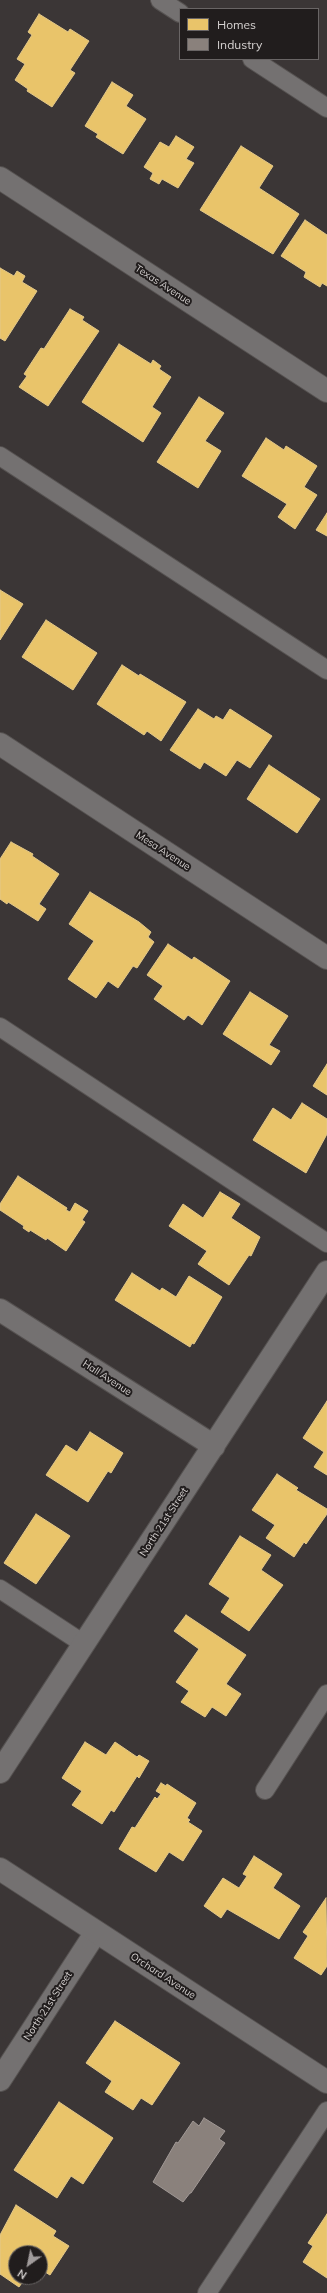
<!DOCTYPE html>
<style>
body{margin:0}
#map{position:relative;width:327px;height:2293px;overflow:hidden;background:#3b3636;font-family:Mulish,sans-serif}
canvas{display:block}
.legend{position:absolute;left:179px;top:8px;width:140px;height:52px;box-sizing:border-box;background:#211d1d;border:1px solid #696565;margin:0;padding:5px 7px;list-style:none;font-size:12px;color:#d6d2d1}
.legend li{display:flex;align-items:center;gap:8px;height:20px}
.legend b{width:20px;border:1px solid #696565}
.north{position:absolute;left:8px;top:2245px;width:40px;height:40px;box-sizing:border-box;background:#211d1d;border:1px solid #696565;border-radius:50%;rotate:213deg;font-size:11px;font-weight:700;line-height:16px;text-align:center;color:#d6d2d1}
.north::after{content:'';display:block;margin:auto;width:14px;height:18px;background:#a09b9b;clip-path:polygon(50% 0,100% 100%,50% 72%,0 100%)}
</style>
<div id="map">
<canvas width="327" height="2293"></canvas>
<ul class="legend">
<li><b style="height:11px;background:#e9c46a"></b>Homes</li>
<li><b style="height:11px;background:#8a817c"></b>Industry</li>
</ul>
<div class="north">N</div>
</div>
<script>
const ctx = document.querySelector('canvas').getContext('2d');
ctx.lineJoin = 'round';
function paint(path, color) {
  ctx.fillStyle = color;
  ctx.fill(path, 'evenodd');
}
function shape(rows) {
  const path = new Path2D();
  for (const r of rows) {
    path.moveTo(r[0], r[1]);
    for (let i = 2; i < r.length; i += 2) path.lineTo(r[i], r[i + 1]);
  }
  return path;
}
function strokePath(path, color, width, dash) {
  ctx.strokeStyle = color;
  ctx.lineWidth = width;
  ctx.lineCap = dash ? 'butt' : 'round';
  ctx.setLineDash(dash || []);
  ctx.stroke(path);
}
function write(font, color, halo, rows, align = 'center') {
  ctx.font = font + ' Mulish,sans-serif';
  ctx.lineWidth = 4;
  ctx.setLineDash([]);
  ctx.textBaseline = 'middle';
  ctx.strokeStyle = halo;
  ctx.fillStyle = color;
  for (const [text, x, y, turn = 0] of rows) {
    ctx.save();
    ctx.translate(x, y);
    ctx.rotate((+turn || 0) * Math.PI / 180);
    ctx.textAlign = isNaN(turn) ? turn : align;
    if (halo) ctx.strokeText(text, 0, 0);
    ctx.fillText(text, 0, 0);
    ctx.restore();
  }
}
const homes = shape([
 [39,14,68,32,70,29,89,41,70,70,75,73,52,107,27,91,28,89,15,80,25,64,17,59,32,35,28,32,39,14],
 [112,82,133,95,126,106,146,119,123,154,96,137,98,134,85,126,112,82],
 [176,136,194,147,186,159,194,163,178,188,162,179,159,184,150,179,153,173,144,167,160,142,169,147,176,136],
 [241,146,273,166,259,188,299,214,273,254,200,210,241,146],
 [305,220,327,235,327,286,322,283,320,287,304,277,306,272,281,256,305,220],
 [0,268,14,276,17,271,25,276,22,282,37,291,5,341,0,338,0,268],
 [70,309,84,317,82,320,99,331,48,406,19,387,27,376,24,374,41,348,44,349,70,309],
 [119,344,151,364,153,360,161,366,159,369,171,377,152,407,161,413,143,442,82,402,119,344],
 [199,397,224,413,205,441,221,451,198,488,157,462,199,397],
 [266,438,284,450,286,446,317,466,304,487,317,495,295,529,278,517,287,504,242,476,266,438],
 [327,513,327,536,316,530,327,513],
 [0,590,23,604,0,640,0,590],
 [46,620,97,653,73,690,22,657,46,620],
 [122,665,139,676,140,674,186,702,161,741,147,731,144,735,97,704,122,665],
 [198,709,214,719,216,716,223,720,230,709,272,736,250,768,237,760,226,776,204,762,200,769,170,750,198,709],
 [269,765,320,799,297,833,247,799,269,765],
 [11,842,33,854,32,856,59,874,39,904,46,909,38,921,8,902,7,904,0,899,0,859,11,842],
 [90,892,139,922,151,932,148,937,154,942,137,968,133,966,118,988,108,981,96,998,68,979,94,941,69,924,90,892],
 [168,944,192,960,194,957,230,981,202,1025,188,1015,184,1020,154,999,163,986,147,975,168,944],
 [250,992,288,1016,269,1045,280,1051,271,1065,223,1034,250,992],
 [327,1064,327,1095,313,1086,327,1064],
 [302,1103,327,1119,327,1134,306,1173,253,1140,273,1108,291,1120,302,1103],
 [18,1176,67,1208,66,1210,70,1212,75,1203,88,1211,82,1220,85,1222,66,1251,47,1238,46,1240,30,1230,29,1232,23,1228,24,1226,0,1210,0,1204,18,1176],
 [220,1192,240,1204,231,1218,260,1237,251,1256,249,1255,229,1285,198,1264,207,1251,169,1226,183,1204,203,1218,220,1192],
 [132,1273,160,1291,162,1288,176,1297,189,1276,222,1297,194,1344,192,1343,190,1347,115,1300,132,1273],
 [327,1401,327,1475,314,1467,324,1452,303,1438,327,1401],
 [90,1432,123,1453,111,1473,108,1471,88,1502,46,1475,66,1445,77,1452,90,1432],
 [277,1474,298,1488,296,1490,327,1509,327,1514,306,1544,304,1542,294,1557,266,1538,275,1525,252,1510,277,1474],
 [36,1514,70,1536,36,1584,4,1563,36,1514],
 [240,1536,271,1555,261,1570,283,1585,249,1631,221,1612,230,1598,209,1584,240,1536],
 [186,1615,246,1655,226,1684,241,1694,226,1716,212,1707,205,1717,181,1702,189,1691,176,1682,199,1649,174,1631,186,1615],
 [85,1742,106,1755,115,1742,137,1757,139,1755,149,1761,139,1778,137,1776,114,1812,111,1810,102,1824,72,1805,82,1791,62,1778,85,1742],
 [161,1783,166,1786,167,1784,196,1803,187,1818,190,1820,188,1822,202,1831,183,1861,169,1852,156,1872,119,1849,132,1827,135,1828,155,1797,157,1799,161,1794,156,1791,161,1783],
 [254,1856,282,1874,273,1888,300,1906,279,1939,227,1909,221,1918,204,1906,223,1878,239,1888,247,1876,243,1874,254,1856],
 [326,1898,327,1966,321,1975,294,1958,308,1936,303,1932,326,1898],
 [115,2021,180,2063,152,2105,141,2098,133,2110,105,2092,112,2081,86,2063,115,2021],
 [59,2102,113,2138,83,2184,71,2176,57,2198,14,2170,59,2102],
 [16,2205,56,2231,53,2236,69,2246,50,2275,40,2269,40,2253,16,2253,16,2277,26,2277,19,2287,0,2274,0,2235,16,2205],
 [327,2214,327,2278,303,2262,313,2246,308,2243,327,2214]
]);
paint(homes, '#e9c46a');
strokePath(homes, '#e3c889', 1);
const industry = shape([
 [204,2118,225,2131,219,2139,225,2143,191,2193,190,2193,183,2202,153,2182,176,2142,178,2143,193,2121,199,2126,204,2118]
]);
paint(industry, '#8a817c');
strokePath(industry, '#a19996', 1);
const service = shape([
 [160,0,180,13],
 [252,59,327,108],
 [0,456,327,670],
 [0,1027,327,1243],
 [0,1589,84,1644],
 [265,1790,327,1694],
 [207,2293,327,2111]
]);
const minor = shape([
 [0,178,327,391],
 [0,744,327,958],
 [0,1310,214,1446],
 [0,1772,327,1272],
 [0,2080,96,1932]
]);
const tertiary = shape([
 [0,1869,327,2082]
]);
strokePath(service, '#565251', 20);
strokePath(minor, '#565251', 24);
strokePath(tertiary, '#565251', 24);
strokePath(service, '#747171', 18);
strokePath(minor, '#747171', 22);
strokePath(tertiary, '#747171', 22);
write('10px', '#d6d2d1', '#211d1d', [
 ["Texas Avenue",163,285,33],
 ["Mesa Avenue",163,851,33],
 ["Hall Avenue",107,1378,33],
 ["North 21st Street",164,1522,-57],
 ["Orchard Avenue",163,1976,33],
 ["North 21st Street",48,2006,-57]
]);
</script>
